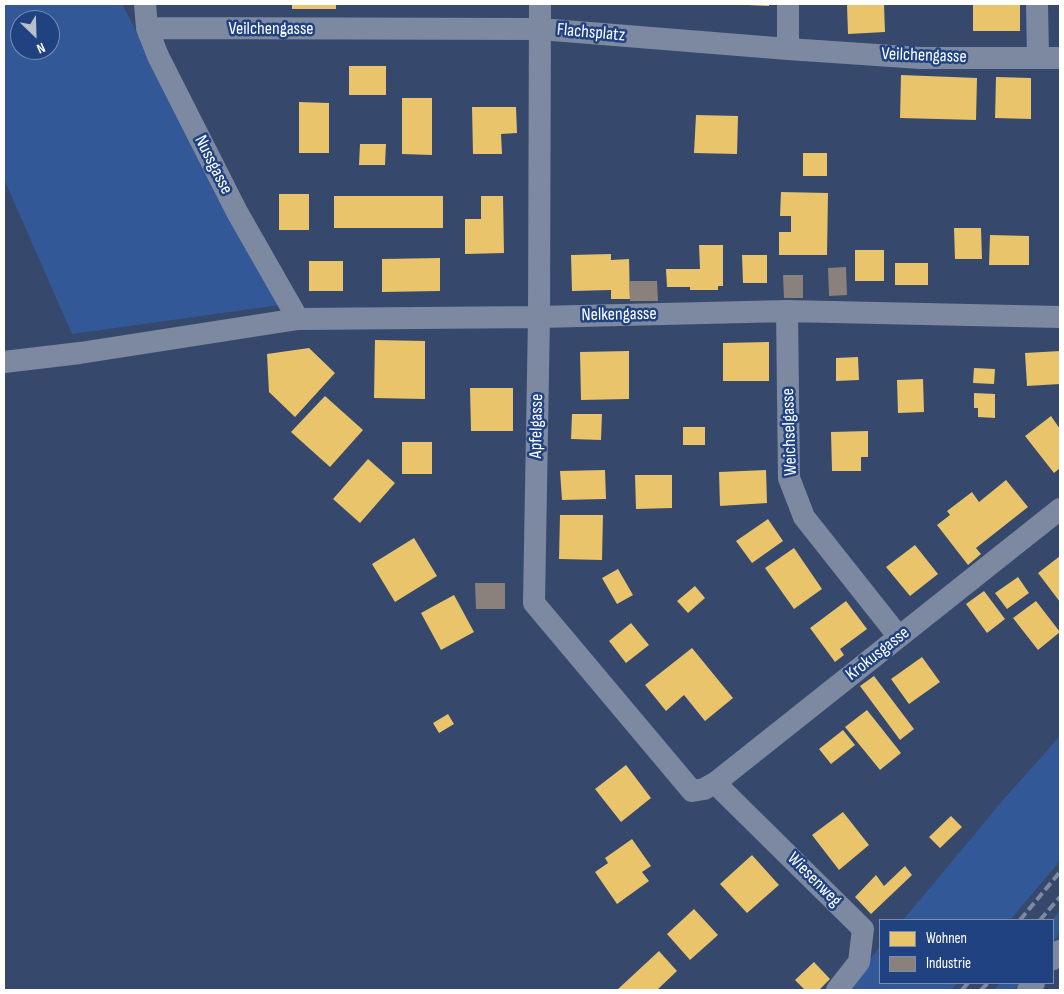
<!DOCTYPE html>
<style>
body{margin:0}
#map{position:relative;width:1064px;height:994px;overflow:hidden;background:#36486b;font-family:"Sofia Sans Condensed",sans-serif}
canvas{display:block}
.frame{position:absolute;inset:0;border:5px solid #fff;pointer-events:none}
.legend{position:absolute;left:879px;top:919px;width:175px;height:65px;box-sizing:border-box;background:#204281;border:1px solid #798eb3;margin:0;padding:6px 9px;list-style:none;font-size:15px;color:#fff}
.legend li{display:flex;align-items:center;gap:10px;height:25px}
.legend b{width:25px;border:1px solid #798eb3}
.north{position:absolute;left:10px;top:10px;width:50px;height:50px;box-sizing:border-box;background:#204281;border:1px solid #798eb3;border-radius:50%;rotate:156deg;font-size:14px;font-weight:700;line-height:20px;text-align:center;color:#fff}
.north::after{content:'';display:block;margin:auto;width:18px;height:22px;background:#b9bfcb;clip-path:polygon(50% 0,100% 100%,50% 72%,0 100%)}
</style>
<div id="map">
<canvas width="1064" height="994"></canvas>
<div class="frame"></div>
<ul class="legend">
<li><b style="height:14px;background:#e9c46a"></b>Wohnen</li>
<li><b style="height:14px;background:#8a817c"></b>Industrie</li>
</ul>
<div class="north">N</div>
</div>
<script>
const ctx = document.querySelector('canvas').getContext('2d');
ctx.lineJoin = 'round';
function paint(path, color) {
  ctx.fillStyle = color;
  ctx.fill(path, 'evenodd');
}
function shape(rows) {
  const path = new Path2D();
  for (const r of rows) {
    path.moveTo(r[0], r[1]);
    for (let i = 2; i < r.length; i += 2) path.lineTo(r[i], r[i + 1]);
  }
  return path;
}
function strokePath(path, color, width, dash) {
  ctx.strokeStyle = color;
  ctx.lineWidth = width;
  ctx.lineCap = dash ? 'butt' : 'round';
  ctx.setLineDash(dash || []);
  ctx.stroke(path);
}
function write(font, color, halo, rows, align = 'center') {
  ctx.font = font + ' "Sofia Sans Condensed",sans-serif';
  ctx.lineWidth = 5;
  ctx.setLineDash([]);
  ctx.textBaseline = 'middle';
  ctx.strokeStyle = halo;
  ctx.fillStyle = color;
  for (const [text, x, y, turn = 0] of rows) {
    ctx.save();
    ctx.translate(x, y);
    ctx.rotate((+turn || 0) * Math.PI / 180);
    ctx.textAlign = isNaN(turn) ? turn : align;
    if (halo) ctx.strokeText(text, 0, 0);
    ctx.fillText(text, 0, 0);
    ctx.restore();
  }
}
paint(shape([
 [4,4,122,4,280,305,72,334,4,179],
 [20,20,50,20,50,50,20,50],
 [1060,736,1060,861,1010,920,903,920,1003,800],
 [1060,910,1060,933,1053,942,1052,920],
 [880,947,880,983,958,983,951,990,844,990],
 [1000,983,1020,983,1014,990,994,990]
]), '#335898');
paint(shape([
 [292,4,336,4,336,9,292,9],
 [748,4,769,4,769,6,748,5],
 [871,4,884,4,885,32,848,34,847,5],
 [973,4,1020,4,1020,31,973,31],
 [349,66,386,66,386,95,349,95],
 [901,75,977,78,976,120,900,118],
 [996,77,1031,78,1031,119,995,118],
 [402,98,432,98,432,155,402,154],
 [299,102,329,103,329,153,299,153],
 [472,107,516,107,517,133,501,134,502,154,473,154],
 [696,115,738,116,737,154,694,153],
 [360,144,386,144,385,165,359,165],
 [803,153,827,153,827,176,803,176],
 [781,192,828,193,827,255,779,255,779,232,791,232,791,216,780,216],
 [279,194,309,194,309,230,279,230],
 [334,196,443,196,443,228,334,228],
 [481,196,503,196,504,253,465,254,465,219,481,219],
 [954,228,981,228,982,259,955,259],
 [990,235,1029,236,1029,265,989,265],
 [699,245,723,245,723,286,718,286,718,290,690,290,690,287,667,287,666,269,700,269],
 [855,250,884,250,884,281,855,281],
 [611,254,611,260,629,259,630,299,611,299,611,290,572,291,571,255],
 [742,255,767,255,767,283,743,283],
 [440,258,440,291,382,292,382,259],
 [309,261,343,261,343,291,309,291],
 [895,263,928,263,928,285,895,285],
 [375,340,425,341,425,399,374,398],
 [769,342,769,381,723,381,723,343],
 [309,348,335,373,295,417,269,392,267,354],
 [629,351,629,399,581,400,580,352],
 [1060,351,1060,384,1027,386,1025,353],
 [858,357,859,380,836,381,836,358],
 [974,368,995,369,994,384,973,383],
 [923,379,924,412,898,413,897,380],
 [470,388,513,388,513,431,471,431],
 [974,393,995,394,995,418,978,417,978,408,974,408],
 [325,396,363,430,330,467,291,432],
 [572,414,602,414,601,440,571,439],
 [1051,416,1060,429,1060,468,1054,473,1025,436],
 [683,427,705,427,705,445,683,445],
 [868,431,868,457,861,457,861,471,832,471,831,432],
 [402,442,432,442,432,474,402,474],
 [368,459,395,483,360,523,333,499],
 [605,470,606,499,562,500,560,471],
 [766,470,767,503,720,506,719,472],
 [635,475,672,475,672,508,636,509],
 [1006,480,1028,507,976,548,981,554,968,565,937,525,950,515,947,511,972,492,979,502],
 [560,515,603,515,602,560,559,559],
 [768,519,783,541,752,563,736,541],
 [414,538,437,576,395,602,372,564],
 [915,545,938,574,910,596,886,567],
 [794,548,822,589,794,609,765,568],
 [1060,556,1060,602,1038,573],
 [618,569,633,595,617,604,602,578],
 [1018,577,1029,593,1007,609,995,593],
 [695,586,705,598,688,613,677,601],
 [984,591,1005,619,987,633,966,604],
 [454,595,474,632,441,650,421,613],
 [846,601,867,629,840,649,844,655,835,662,810,628],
 [1036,601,1060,632,1038,650,1013,618],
 [631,623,649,645,626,663,609,641],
 [692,648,733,698,705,721,684,695,666,711,645,685],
 [922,657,940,682,909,704,891,679],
 [874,676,914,729,900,740,860,686],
 [867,710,901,753,880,770,845,727],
 [448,714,454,724,439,733,433,723],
 [843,730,855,745,831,764,819,749],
 [626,765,651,798,621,822,595,789],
 [843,812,869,845,839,870,812,835],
 [951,816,962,827,940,848,929,837],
 [632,839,651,866,642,872,649,881,617,904,595,872,608,863,605,858],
 [752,855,779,885,747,913,720,884],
 [905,866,912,875,871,914,855,897,876,875,884,886],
 [694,909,718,935,690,960,667,934],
 [659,951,677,971,657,990,617,990],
 [814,962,830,979,819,990,805,990,795,980]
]), '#e9c46a');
paint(shape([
 [846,267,847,295,829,296,828,268],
 [783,275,803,275,803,298,784,298],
 [629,281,657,281,658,301,630,301],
 [475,583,505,583,505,609,476,609]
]), '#8a817c');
strokePath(shape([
 [145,4,147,28,158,56,237,212,298,319],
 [540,4,539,317,534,603,692,791,704,789,715,783,1060,509],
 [1037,4,1038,57],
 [147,28,540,29,788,49,921,58,1060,58],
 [788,49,788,4],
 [787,311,789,478,804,517,899,637],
 [4,362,80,353,298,319,539,317,787,311,1060,317],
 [715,783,863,929,859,962,837,990],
 [1053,959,1060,951],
 [1028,990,1034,983]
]), '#7c89a1', 22);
strokePath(shape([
 [1020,920,1060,872],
 [1040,920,1060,897],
 [962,990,968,983],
 [981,990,988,983]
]), '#7d89a1', 4, [9, 4]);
write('18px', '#fff', '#204281', [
 ["Veilchengasse",271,29],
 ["Flachsplatz",591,33,5],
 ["Veilchengasse",924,56,2],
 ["Nussgasse",213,165,63],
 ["Nelkengasse",619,315,-1],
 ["Apfelgasse",537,426,-89],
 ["Weichselgasse",790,432,-92],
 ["Krokusgasse",878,654,-38],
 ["Wiesenweg",814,880,45]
]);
</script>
